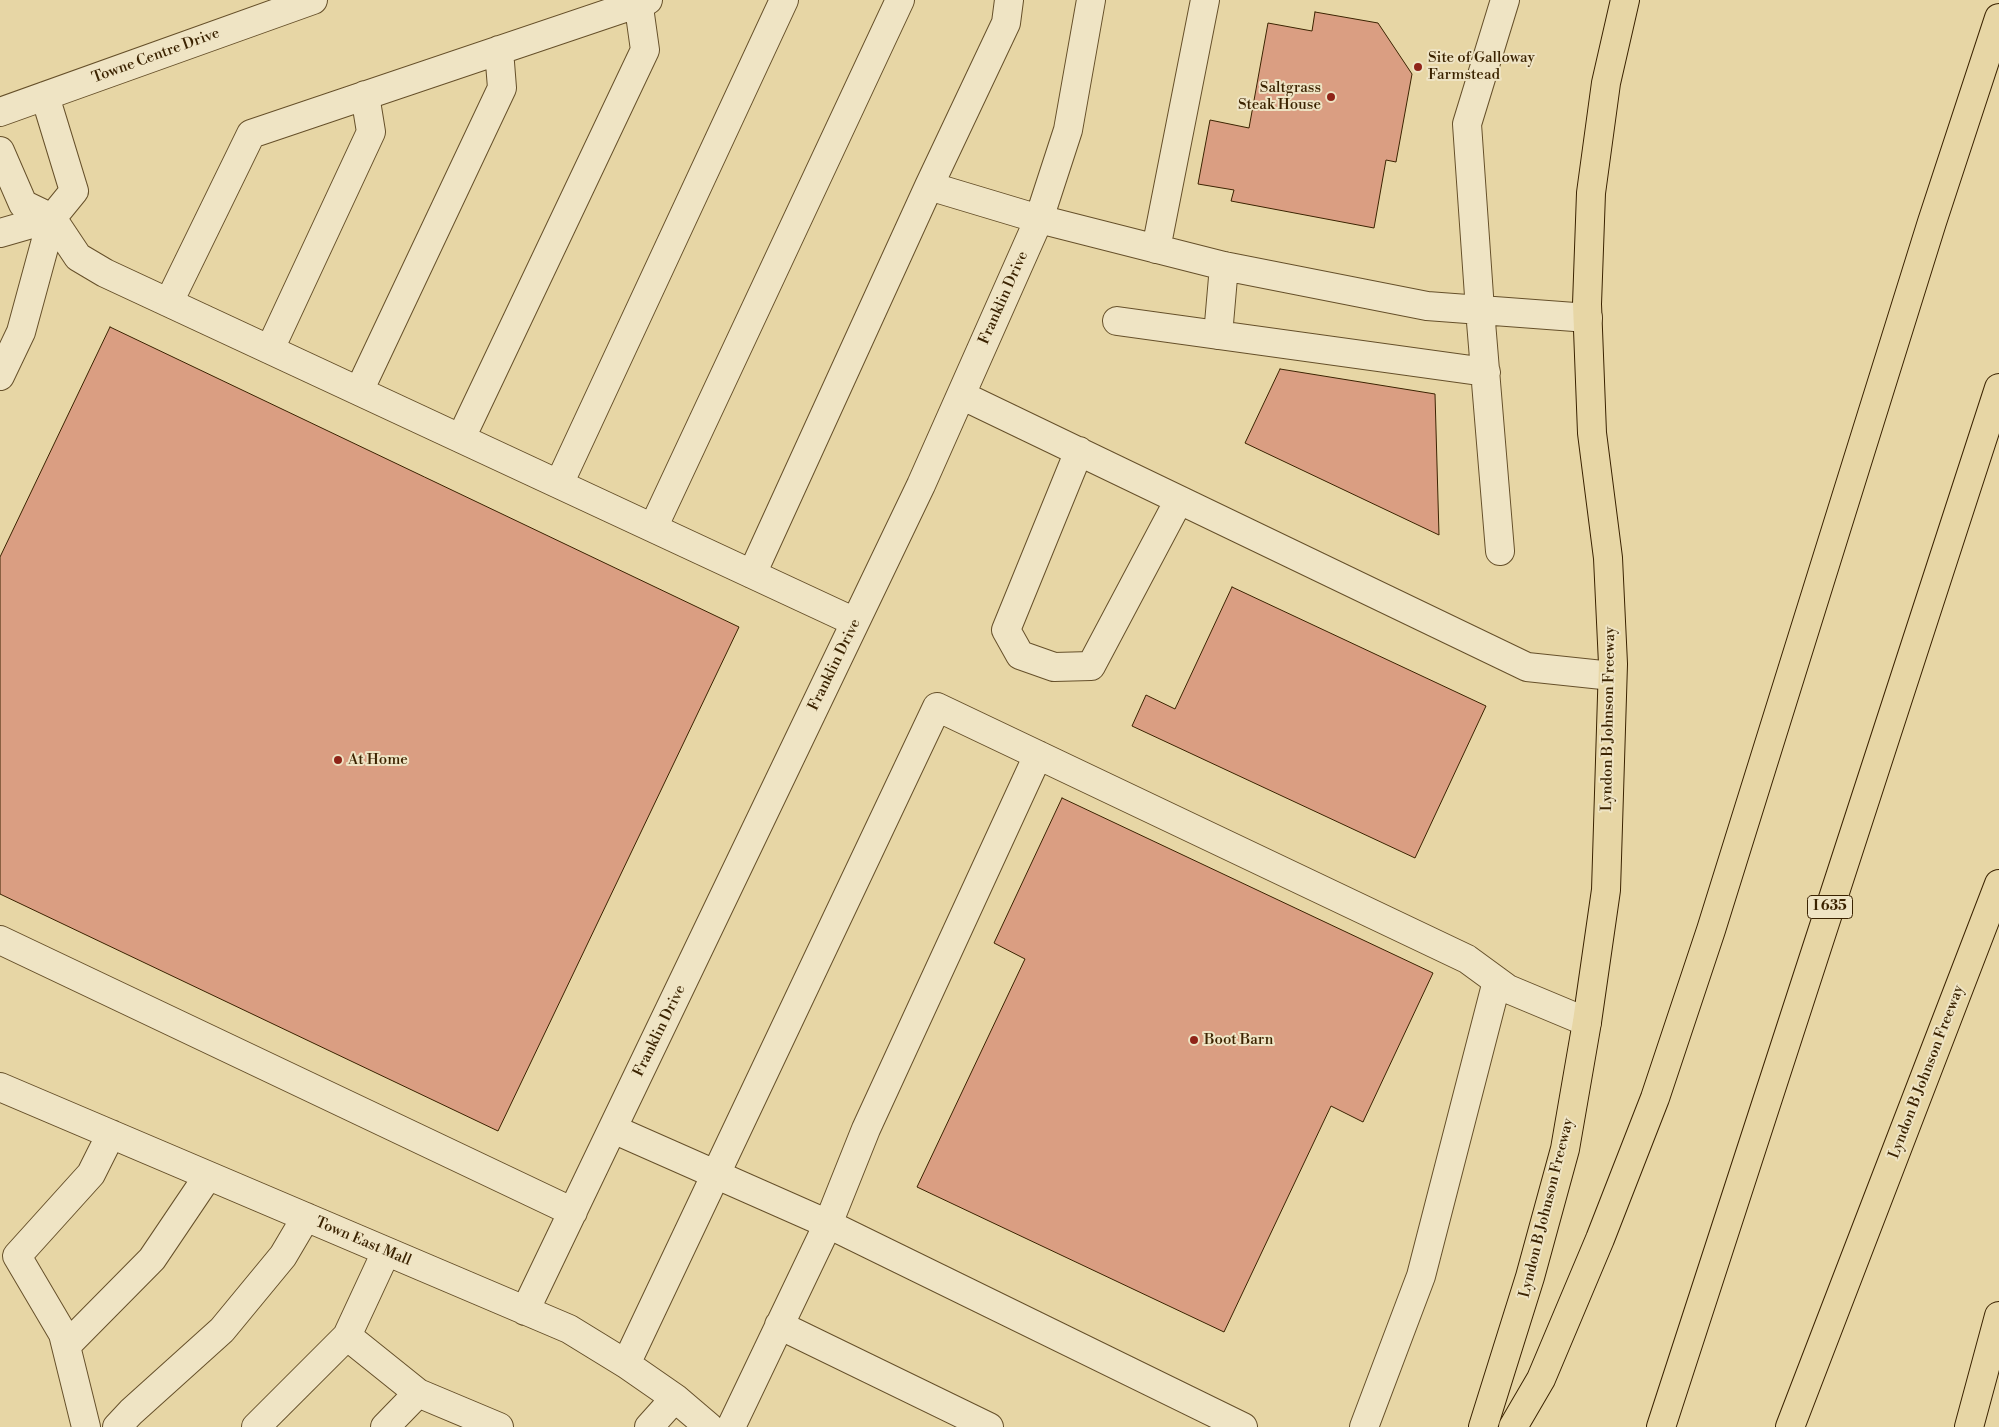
<!DOCTYPE html>
<style>
body{margin:0}
canvas{display:block;background:#e7d6a5}
</style>
<canvas width="1999" height="1427"></canvas>
<script>
const ctx = document.querySelector('canvas').getContext('2d');
ctx.lineJoin = 'round';
function paint(path, color) {
  ctx.fillStyle = color;
  ctx.fill(path, 'evenodd');
}
function shape(rows) {
  const path = new Path2D();
  for (const r of rows) {
    path.moveTo(r[0], r[1]);
    for (let i = 2; i < r.length; i += 2) path.lineTo(r[i], r[i + 1]);
  }
  return path;
}
function strokePath(path, color, width, dash) {
  ctx.strokeStyle = color;
  ctx.lineWidth = width;
  ctx.lineCap = dash ? 'butt' : 'round';
  ctx.setLineDash(dash || []);
  ctx.stroke(path);
}
function write(font, color, halo, rows, align = 'center') {
  ctx.font = font + ' "Libre Bodoni",serif';
  ctx.lineWidth = 4;
  ctx.setLineDash([]);
  ctx.textBaseline = 'middle';
  ctx.strokeStyle = halo;
  ctx.fillStyle = color;
  for (const [text, x, y, turn = 0] of rows) {
    ctx.save();
    ctx.translate(x, y);
    ctx.rotate((+turn || 0) * Math.PI / 180);
    ctx.textAlign = isNaN(turn) ? turn : align;
    if (halo) ctx.strokeText(text, 0, 0);
    ctx.fillText(text, 0, 0);
    ctx.restore();
  }
}
const building = shape([
 [1315,12,1378,23,1412,74,1396,162,1386,160,1374,228,1231,201,1234,190,1198,184,1210,120,1249,128,1268,23,1312,31,1315,12],
 [110,327,739,627,498,1131,0,894,0,557,110,327],
 [1280,369,1435,394,1439,535,1245,443,1280,369],
 [1232,587,1486,706,1415,858,1132,726,1146,695,1175,709,1232,587],
 [1062,798,1433,973,1363,1122,1331,1106,1224,1332,917,1187,1025,959,994,943,1062,798]
]);
paint(building, '#da9e82');
strokePath(building, '#3b2301', 1);
const minor = shape([
 [0,112,313,0],
 [0,151,23,204,52,218,78,257,105,273,855,622],
 [929,186,1039,219,1224,266,1427,306,1588,318],
 [0,233,52,218],
 [1156,249,1205,0],
 [169,302,251,134,648,0],
 [1117,321,1486,372],
 [1218,335,1224,266],
 [270,349,371,132,365,95],
 [0,376,21,332,52,218,74,191,45,96],
 [359,391,502,88,499,50],
 [961,395,1527,667,1612,676],
 [461,438,645,50,638,0],
 [1079,451,1006,630,1020,655,1054,667,1091,666,1179,500],
 [559,484,784,0],
 [653,528,900,0],
 [1500,551,1480,310,1467,124,1505,0],
 [752,574,929,186,1006,23,1009,0],
 [1038,755,866,1129,828,1224,1243,1427],
 [0,940,573,1212],
 [0,1087,569,1329,626,1364,675,1398,709,1427],
 [613,1129,828,1224,731,1427],
 [386,1252,347,1336,418,1393,499,1427],
 [525,1311,921,485,1039,219,1068,130,1091,0],
 [779,1325,989,1427],
 [66,1346,152,1259,208,1176],
 [626,1364,937,707,1467,959,1508,989,1587,1022],
 [86,1427,63,1334,17,1256,91,1174,111,1134],
 [117,1427,131,1412,222,1330,283,1256,306,1217],
 [256,1427,347,1336],
 [385,1427,418,1393],
 [649,1427,675,1398],
 [1364,1427,1421,1276,1497,981]
]);
const major = shape([
 [1483,1427,1530,1277,1565,1149,1587,1022,1606,890,1613,664,1608,558,1592,433,1587,304,1591,193,1606,83,1625,0],
 [1969,1427,1999,1316]
]);
const highway = shape([
 [1513,1427,1541,1379,1600,1239,1655,1098,1711,930,1932,222,1999,18],
 [1661,1427,1999,388],
 [1790,1427,1999,884]
]);
strokePath(minor, '#66502a', 30);
strokePath(major, '#3b2301', 30);
strokePath(highway, '#3b2301', 30);
strokePath(minor, '#efe4c4', 28);
strokePath(major, '#e7d6a5', 28);
strokePath(highway, '#e7d6a5', 28);
for (const [x, y, r, color] of [
 [1418,67,5,"#8f2418"],
 [1331,97,5,"#8f2418"],
 [338,760,5,"#8f2418"],
 [1194,1040,5,"#8f2418"]
]) {
  const dot = new Path2D();
  dot.arc(x, y, r, 0, 2 * Math.PI);
  ctx.fillStyle = color;
  ctx.fill(dot);
  strokePath(dot, '#efe4c4', 2);
}
for (const [x, y, w] of [
 [1830,907,45]
]) {
  const box = new Path2D();
  box.roundRect(x - w / 2, y - 11.5, w, 23, 4);
  ctx.fillStyle = '#efe4c4';
  ctx.fill(box);
  strokePath(box, '#3b2301', 1);
}
write('bold 14px', '#3b2301', null, [
 ["I 635",1830,907]
]);
write('15px', '#3b2301', '#efe4c4', [
 ["Towne Centre Drive",156,56,-20],
 ["Franklin Drive",1004,298,-66],
 ["Franklin Drive",835,665,-64],
 ["Lyndon B Johnson Freeway",1609,719,-89],
 ["Franklin Drive",660,1031,-64],
 ["Lyndon B Johnson Freeway",1927,1072,-69],
 ["Lyndon B Johnson Freeway",1547,1208,-76],
 ["Town East Mall",363,1242,23]
]);
write('15px', '#3b2301', '#efe4c4', [
 ["Site of Galloway",1428,58],
 ["Farmstead",1428,75],
 ["Saltgrass",1321,88,"right"],
 ["Steak House",1321,105,"right"],
 ["At Home",348,760],
 ["Boot Barn",1204,1040]
], 'left');
</script>
